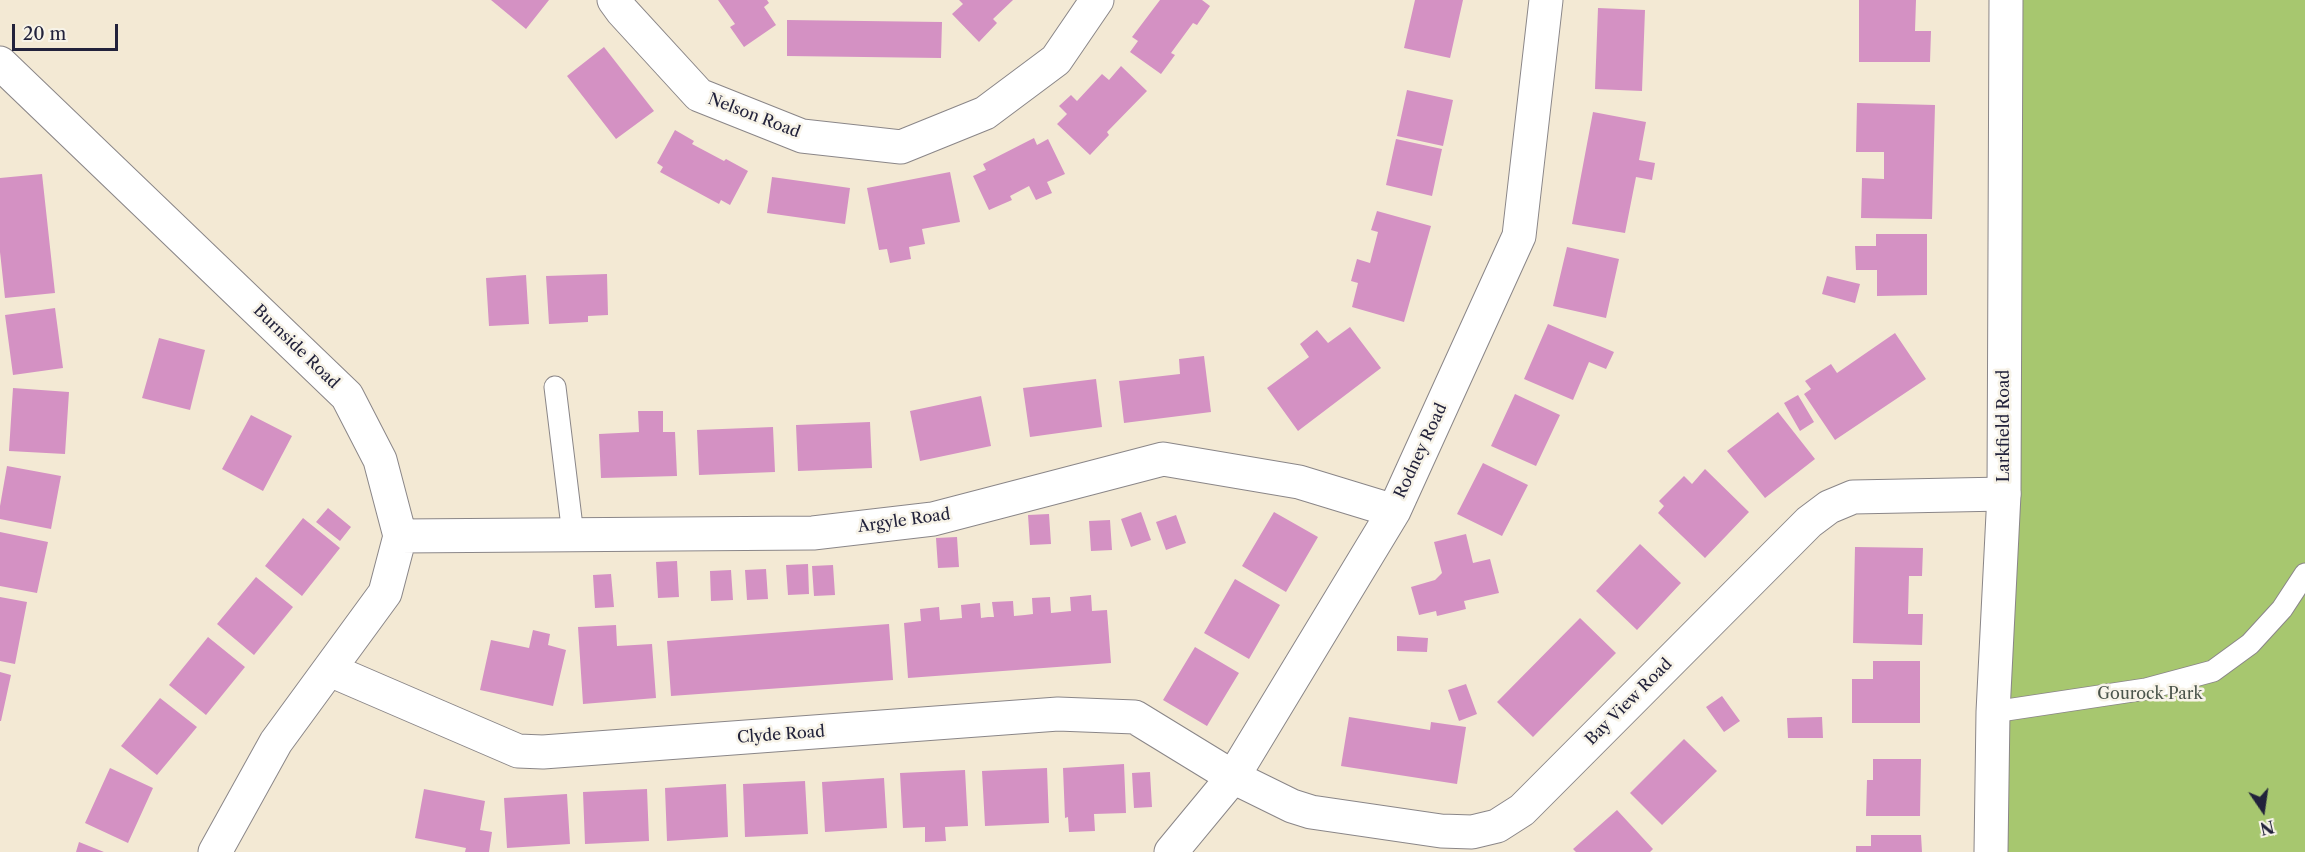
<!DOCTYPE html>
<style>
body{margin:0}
#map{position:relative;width:2305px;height:852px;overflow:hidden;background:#f3e9d4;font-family:"Libre Caslon Text",serif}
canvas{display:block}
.north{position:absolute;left:2233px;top:780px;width:60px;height:60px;-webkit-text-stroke:4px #f7f3e8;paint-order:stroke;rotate:167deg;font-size:16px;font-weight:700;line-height:24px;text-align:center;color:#22223b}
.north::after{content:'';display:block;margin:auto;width:21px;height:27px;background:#22223b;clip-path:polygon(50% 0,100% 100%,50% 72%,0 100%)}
.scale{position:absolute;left:12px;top:24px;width:106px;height:27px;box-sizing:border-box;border:3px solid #22223b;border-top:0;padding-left:8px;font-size:18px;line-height:21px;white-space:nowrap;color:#22223b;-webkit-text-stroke:4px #f7f3e8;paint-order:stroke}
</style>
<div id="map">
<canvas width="2305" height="852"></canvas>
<div class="north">N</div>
<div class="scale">20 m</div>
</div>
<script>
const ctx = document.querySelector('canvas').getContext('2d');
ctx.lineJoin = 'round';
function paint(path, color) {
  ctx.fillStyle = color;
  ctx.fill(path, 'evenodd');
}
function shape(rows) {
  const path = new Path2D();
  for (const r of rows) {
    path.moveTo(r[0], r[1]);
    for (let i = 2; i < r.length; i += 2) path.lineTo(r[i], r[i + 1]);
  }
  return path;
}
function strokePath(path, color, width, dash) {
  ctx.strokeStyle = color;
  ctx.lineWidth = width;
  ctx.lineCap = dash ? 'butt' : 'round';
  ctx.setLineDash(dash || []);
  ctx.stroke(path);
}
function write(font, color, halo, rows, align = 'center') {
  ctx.font = font + ' "Libre Caslon Text",serif';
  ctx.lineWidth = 5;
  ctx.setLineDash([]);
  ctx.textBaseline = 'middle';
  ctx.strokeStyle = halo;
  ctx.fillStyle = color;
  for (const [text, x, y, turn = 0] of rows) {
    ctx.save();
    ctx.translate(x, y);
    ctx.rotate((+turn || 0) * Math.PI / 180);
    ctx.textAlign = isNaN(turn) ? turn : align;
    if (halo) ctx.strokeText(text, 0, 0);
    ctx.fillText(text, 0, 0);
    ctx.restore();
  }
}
paint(shape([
 [2006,0,2305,0,2305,852,1991,852]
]), '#a7c76f');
paint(shape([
 [491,0,549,0,526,29],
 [718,0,767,0,769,3,764,7,776,25,744,47,730,27,735,24],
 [959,0,1013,0,993,19,997,23,979,42,952,14,963,4],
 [1160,0,1202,0,1210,6,1197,25,1193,23,1171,53,1175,55,1161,74,1130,52,1138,41,1132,37],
 [1415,0,1463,0,1450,58,1404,48],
 [1859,0,1916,0,1915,31,1931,31,1930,62,1859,62],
 [1598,8,1645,10,1642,91,1595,89],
 [787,20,942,22,941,58,787,56],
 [604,47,654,111,616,139,567,76],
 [1121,66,1147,91,1107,132,1109,135,1090,155,1057,124,1067,114,1059,106,1071,95,1077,101,1102,74,1109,80],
 [1407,90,1453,100,1443,146,1397,136],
 [1857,103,1935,105,1932,219,1861,218,1862,178,1884,179,1884,152,1856,152],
 [1593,112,1646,122,1639,160,1655,163,1652,180,1636,177,1625,233,1572,224],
 [675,130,694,141,692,144,724,161,726,159,748,171,730,205,721,200,719,204,660,172,663,167,657,163],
 [1034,138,1037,145,1048,139,1065,174,1047,182,1052,193,1036,200,1029,186,1010,196,1012,200,989,210,973,176,986,170,983,164],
 [1396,139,1442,149,1432,196,1386,185],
 [950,172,960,222,922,229,925,244,909,247,911,259,890,263,887,249,879,250,867,188],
 [42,174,55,293,5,298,0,252,0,178],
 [772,177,850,188,845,224,767,213],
 [1377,211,1431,226,1404,322,1352,307,1358,283,1351,281,1357,259,1370,263,1378,232,1371,230],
 [1876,234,1927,234,1927,295,1877,296,1877,270,1856,270,1855,246,1876,246],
 [1567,247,1619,259,1606,318,1553,306],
 [607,274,608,315,588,316,588,322,549,324,546,276],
 [526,275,529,324,489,326,486,278],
 [1827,276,1860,284,1855,303,1822,294],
 [55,308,63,368,13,375,5,315],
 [1548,324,1614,352,1606,369,1589,362,1573,400,1524,379],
 [1350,327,1381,368,1298,431,1267,388,1309,357,1300,344,1317,330,1328,343],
 [1895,333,1926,379,1835,440,1804,394,1811,389,1805,381,1831,364,1837,373],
 [159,338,205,350,190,410,142,398],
 [1204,356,1211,412,1124,423,1119,381,1180,374,1179,359],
 [1096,379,1102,427,1030,437,1023,388],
 [13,388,69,392,65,454,9,451],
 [1515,394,1560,415,1536,466,1491,446],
 [1798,395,1814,422,1800,431,1784,403],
 [981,396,991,446,920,461,910,411],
 [638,411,663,411,663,432,675,432,677,476,601,478,599,434,639,432],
 [1778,412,1815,459,1765,498,1727,451],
 [251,415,292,436,263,491,222,469],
 [870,422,872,468,798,471,796,425],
 [773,427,775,472,699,475,697,430],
 [1483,463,1528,485,1502,536,1457,514],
 [7,466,61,476,51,529,0,519,0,506],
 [1705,469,1749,512,1705,558,1658,513,1664,506,1659,501,1684,476,1692,484],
 [328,508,351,527,340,541,316,522],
 [1141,512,1151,540,1131,547,1121,519],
 [1274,512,1318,537,1286,592,1242,566],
 [1049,514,1051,544,1030,545,1028,515],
 [1176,515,1186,543,1166,550,1156,522],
 [303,518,340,548,302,596,265,566],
 [1110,520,1112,550,1091,551,1089,521],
 [0,532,48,542,37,593,0,586],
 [1466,534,1473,563,1490,559,1499,593,1464,601,1466,609,1437,616,1436,611,1419,615,1411,587,1435,580,1442,573,1434,542],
 [957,537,959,567,938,568,936,538],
 [1640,544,1681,583,1637,630,1596,591],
 [1855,547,1923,548,1922,576,1909,576,1908,614,1923,614,1922,645,1853,643],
 [677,561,679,597,658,598,656,562],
 [808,564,809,594,788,595,786,565],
 [833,565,835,595,814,596,812,566],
 [766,569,768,599,747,600,745,570],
 [731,570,733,600,711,601,710,571],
 [611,574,614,607,595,608,593,575],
 [256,577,293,607,254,655,217,624],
 [1235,579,1280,605,1249,659,1204,633],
 [1091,595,1092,611,1107,610,1111,663,908,678,904,623,921,621,920,609,939,607,940,620,962,618,961,605,980,603,981,618,988,617,994,617,992,602,1013,601,1014,616,1025,615,1033,614,1032,598,1050,597,1051,613,1071,611,1070,597],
 [0,597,27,602,15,664,0,661],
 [1580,618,1616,653,1533,737,1497,702],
 [889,624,893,680,671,696,667,641],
 [616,625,617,646,652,644,656,698,583,704,578,627],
 [533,630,550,634,548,645,566,650,553,706,480,690,491,640,529,648],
 [1397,636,1428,638,1427,652,1397,651],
 [208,637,245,667,206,715,169,685],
 [1195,647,1239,673,1207,726,1163,700],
 [1873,661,1920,661,1920,723,1852,723,1852,679,1873,679],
 [0,672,11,675,1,721,0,721],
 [1466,684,1477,714,1459,721,1448,690],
 [1722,696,1740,721,1724,732,1706,707],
 [160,698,197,727,157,775,121,746],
 [1349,717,1430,730,1431,722,1466,727,1457,784,1341,766],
 [1822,717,1823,738,1788,738,1787,718],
 [1684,739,1717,771,1662,825,1630,793],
 [1873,759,1921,759,1920,816,1866,816,1867,780,1873,780],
 [1124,764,1126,813,1094,814,1095,831,1069,832,1068,817,1065,818,1063,768],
 [110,768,153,788,128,843,85,823],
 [1047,768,1049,823,985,826,982,771],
 [965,770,968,826,945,827,946,841,925,842,925,827,903,828,900,773],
 [1150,772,1152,807,1134,808,1132,773],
 [884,778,887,828,825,832,822,782],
 [805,781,808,834,745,837,743,784],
 [726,784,728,837,667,841,665,788],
 [424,789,485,801,480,830,492,832,489,852,465,852,466,848,415,838],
 [647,789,649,841,585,844,583,792],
 [567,794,570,844,507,848,504,798],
 [1617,810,1653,849,1650,852,1576,852,1573,849],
 [1871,835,1921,835,1922,852,1856,852,1856,846,1871,846],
 [79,842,104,852,76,852]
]), '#d491c3');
const service = shape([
 [555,387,573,535],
 [1993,712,2146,689,2213,671,2250,644,2282,609,2305,574]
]);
const minor = shape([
 [614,0,622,11,699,95,802,136,901,147,985,113,1056,60,1097,0],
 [0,63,347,396,380,460,400,536,385,593,276,742,215,852],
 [400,536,813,533,933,519,1163,459,1299,482,1394,511],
 [330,670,518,751,543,752,1058,714,1135,717,1233,777,1292,806,1311,812,1441,831,1472,832,1497,826,1522,810,1809,522,1829,507,1853,497,2004,494],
 [1171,852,1233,777,1394,511,1519,236,1546,0]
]);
const tertiary = shape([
 [1991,852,1993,712,2004,494,2006,0]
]);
strokePath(service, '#8a8688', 23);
strokePath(minor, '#8a8688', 35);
strokePath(tertiary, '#8a8688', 35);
strokePath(service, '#fff', 21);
strokePath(minor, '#fff', 33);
strokePath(tertiary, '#fff', 33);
write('16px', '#22223b', '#f7f3e8', [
 ["Nelson Road",754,116,21],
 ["Burnside Road",296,347,44],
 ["Larkfield Road",2004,426,-90],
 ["Rodney Road",1421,451,-65],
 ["Argyle Road",904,521,-8],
 ["Bay View Road",1629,702,-45],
 ["Clyde Road",781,735,-4]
]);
write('16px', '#4a544b', '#f7f3e8', [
 ["Gourock Park",2150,694]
]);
</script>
